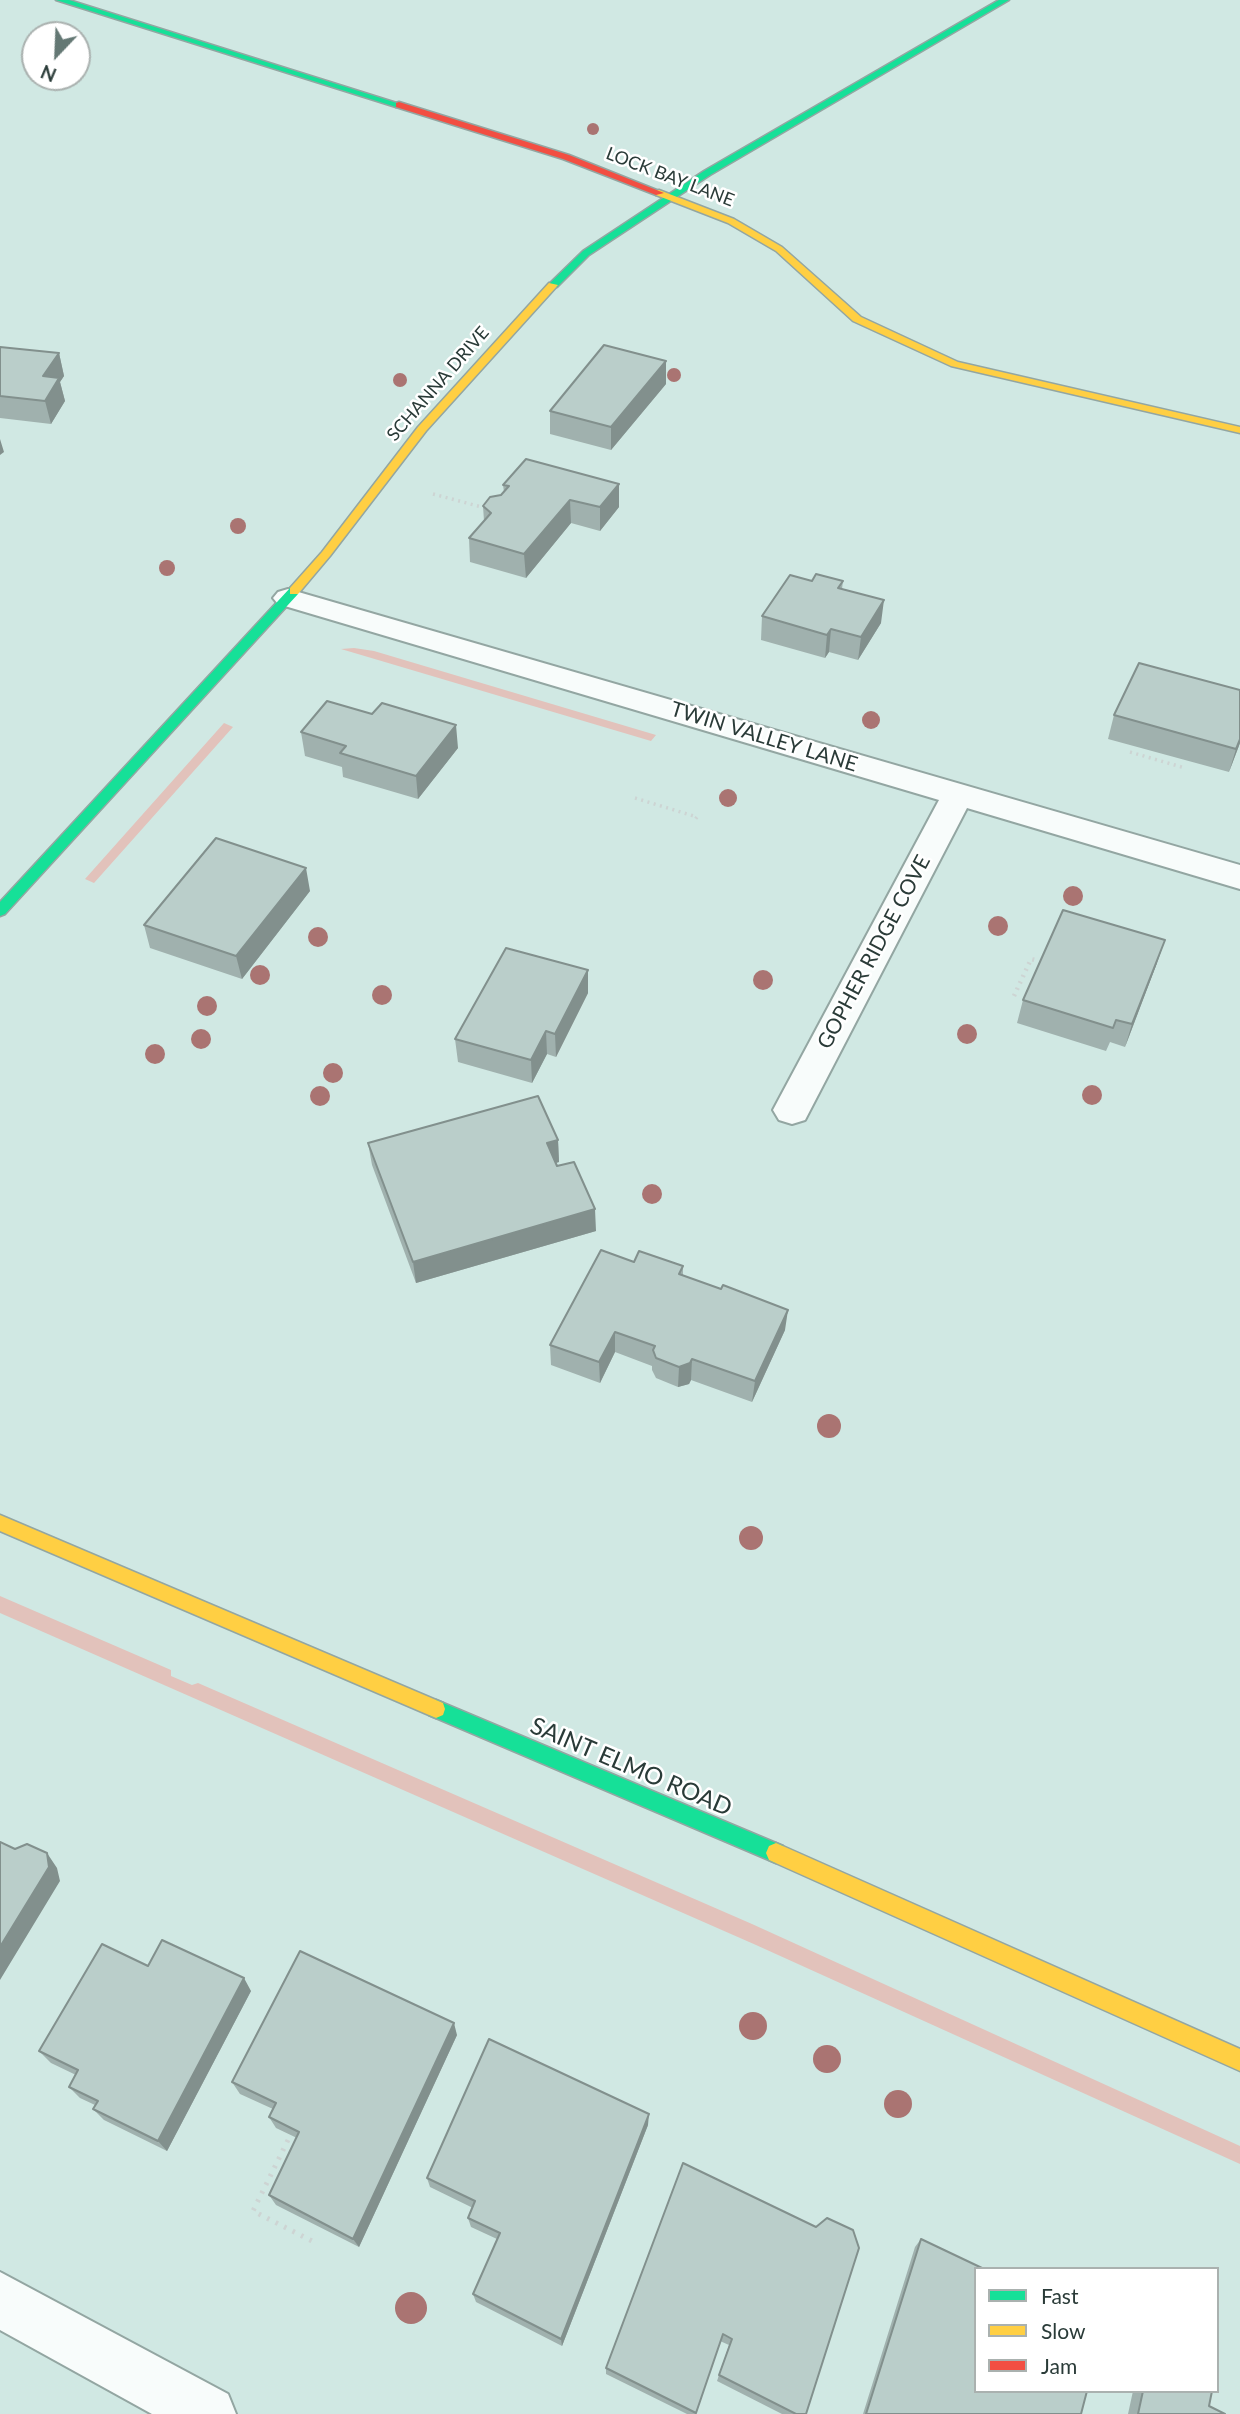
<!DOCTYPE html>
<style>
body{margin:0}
#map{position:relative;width:1240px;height:2414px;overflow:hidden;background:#d0e8e3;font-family:Lato,sans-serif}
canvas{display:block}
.legend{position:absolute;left:974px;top:2267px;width:245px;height:126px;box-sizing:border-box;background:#fff;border:2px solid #aab1af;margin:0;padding:9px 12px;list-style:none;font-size:21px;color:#2a3b38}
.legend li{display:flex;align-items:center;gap:14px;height:35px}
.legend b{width:35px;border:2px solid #aab1af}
.north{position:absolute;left:21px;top:21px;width:70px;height:70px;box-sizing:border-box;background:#fff;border:2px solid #aab1af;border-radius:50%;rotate:203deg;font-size:19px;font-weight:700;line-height:28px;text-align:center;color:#2a3b38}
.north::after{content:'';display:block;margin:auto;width:24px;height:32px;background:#647874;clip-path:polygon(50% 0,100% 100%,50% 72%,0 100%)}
</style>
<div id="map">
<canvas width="1240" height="2414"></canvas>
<ul class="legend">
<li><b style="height:9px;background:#16e098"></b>Fast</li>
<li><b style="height:9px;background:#ffcf43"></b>Slow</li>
<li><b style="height:9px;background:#f24e42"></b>Jam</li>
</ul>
<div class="north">N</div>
</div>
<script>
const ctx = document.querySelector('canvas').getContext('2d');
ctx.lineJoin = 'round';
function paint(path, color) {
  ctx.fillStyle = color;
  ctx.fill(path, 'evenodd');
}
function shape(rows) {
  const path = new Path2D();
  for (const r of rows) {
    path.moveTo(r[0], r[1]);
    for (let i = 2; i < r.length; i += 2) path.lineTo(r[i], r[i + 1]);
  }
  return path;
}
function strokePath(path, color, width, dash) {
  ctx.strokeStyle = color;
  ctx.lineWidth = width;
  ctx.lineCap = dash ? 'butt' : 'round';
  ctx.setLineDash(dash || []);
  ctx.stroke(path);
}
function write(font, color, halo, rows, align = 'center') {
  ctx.font = font + ' Lato,sans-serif';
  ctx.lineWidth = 5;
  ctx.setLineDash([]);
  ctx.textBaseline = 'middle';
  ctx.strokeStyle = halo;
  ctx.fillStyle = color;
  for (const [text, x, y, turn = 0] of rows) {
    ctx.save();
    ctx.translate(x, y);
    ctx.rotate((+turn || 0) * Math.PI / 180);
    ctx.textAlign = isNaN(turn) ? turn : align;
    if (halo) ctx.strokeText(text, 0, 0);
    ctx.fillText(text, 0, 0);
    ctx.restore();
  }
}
paint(shape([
 [354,648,374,651,656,735,651,741,341,649],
 [224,723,233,727,94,883,85,879],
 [0,1596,171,1670,171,1676,192,1685,198,1683,752,1924,1240,2146,1240,2164,756,1945,0,1613]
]), '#e2c2bb');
const street = shape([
 [288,589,1240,865,1240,889,967,808,805,1120,792,1124,779,1120,773,1110,939,800,278,604,273,598,278,592,288,589],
 [0,2272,228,2394,236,2414,152,2414,0,2330,0,2272]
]);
const fast = shape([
 [56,0,69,0,403,105,396,107,56,0],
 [999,0,1009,0,710,175,589,255,557,287,548,285,583,251,704,171,999,0],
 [294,587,298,588,298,594,5,914,0,916,0,902,290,588,294,587],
 [436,1700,783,1846,786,1853,783,1860,776,1863,429,1715,427,1709,429,1703,436,1700]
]);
const slow = shape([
 [659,190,734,219,782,247,861,317,958,362,1240,427,1240,433,951,366,853,321,776,251,728,223,656,195,656,191,659,190],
 [549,283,558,285,426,431,330,556,298,594,290,594,290,588,322,552,418,427,549,283],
 [0,1515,443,1703,445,1709,443,1715,436,1718,429,1715,0,1531,0,1515],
 [776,1843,1240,2049,1240,2071,769,1860,766,1853,769,1846,776,1843]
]);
const jam = shape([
 [399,102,569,155,664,193,656,195,563,159,396,107,396,103,399,102]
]);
strokePath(street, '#93a6a2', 4);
strokePath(fast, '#93a6a2', 3);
strokePath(slow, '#93a6a2', 3);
strokePath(jam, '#93a6a2', 3);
strokePath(shape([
 [433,494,489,509],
 [1130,752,1185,768],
 [635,798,697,817,694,821]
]), '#cdd4d3', 3.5, [2, 4.5]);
strokePath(shape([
 [1014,996,1031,959,1039,961]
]), '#cdd4d3', 4.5, [2, 5]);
strokePath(shape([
 [288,2140,253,2211,312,2241]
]), '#cdd4d3', 5, [2.5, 7]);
paint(street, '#f8fcfb');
paint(fast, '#16e098');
paint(slow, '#ffcf43');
paint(jam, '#f24e42');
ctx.fillStyle = '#aa7472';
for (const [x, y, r] of [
 [593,129,6],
 [674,375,7],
 [400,380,7],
 [238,526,8],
 [167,568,8],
 [871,720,9],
 [728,798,9],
 [1073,896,10],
 [998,926,10],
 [318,937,10],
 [260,975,10],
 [763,980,10],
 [382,995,10],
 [207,1006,10],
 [967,1034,10],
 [201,1039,10],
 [155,1054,10],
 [333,1073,10],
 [1092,1095,10],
 [320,1096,10],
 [652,1194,10],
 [829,1426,12],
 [751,1538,12],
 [753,2026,14],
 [827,2059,14],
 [898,2104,14],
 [411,2308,16]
]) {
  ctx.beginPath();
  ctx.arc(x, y, r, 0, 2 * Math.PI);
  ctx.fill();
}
paint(shape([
 [0,347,59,353,64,376,60,382,65,401,51,424,0,418],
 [666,384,611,450,550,434,550,411],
 [503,485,619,507,600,531,571,523,526,578,470,562,469,538,484,521,483,506,501,495,504,492],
 [812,581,843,581,842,589,881,623,858,660,829,652,825,658,761,640,762,616],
 [372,714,458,748,418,799,343,777,342,767,305,756,301,732],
 [1114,715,1240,743,1229,772,1108,739],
 [310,891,242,979,150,948,144,925],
 [1157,963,1125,1047,1110,1042,1106,1051,1017,1023,1023,1000],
 [588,970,588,993,556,1057,547,1054,532,1083,458,1062,455,1039],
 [558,1140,559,1162,556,1163,596,1231,416,1283,372,1165,368,1143],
 [634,1262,683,1266,683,1275,785,1330,752,1402,691,1380,689,1384,678,1387,656,1378,652,1370,652,1366,615,1352,600,1383,551,1365,550,1345],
 [148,1966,251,1991,167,2151,104,2120,93,2109,95,2105,80,2098,69,2087,76,2075,51,2063,39,2051],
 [457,2035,359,2247,276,2205,269,2195,297,2138,276,2128,269,2117,273,2109,240,2094,232,2082],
 [648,2125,562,2346,476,2302,473,2294,497,2239,471,2227,468,2218,473,2208,430,2187,427,2178],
 [683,2163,806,2414,782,2414,717,2381,729,2345,720,2341,696,2414,687,2414,606,2374,606,2368],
 [921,2239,976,2269,976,2391,1081,2414,863,2414,915,2247],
 [1133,2391,1212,2391,1209,2406,1225,2414,1128,2414]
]), '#a0b1ae');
paint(shape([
 [59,353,64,376,60,382,65,401,51,424,45,401,43,376],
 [666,361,666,384,611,450,611,427],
 [0,439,4,452,0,455],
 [619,484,619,507,600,531,600,507],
 [570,500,571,523,526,578,524,554],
 [884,600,881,623,858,660,861,637],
 [831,629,829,652,825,658,827,635],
 [456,725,458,748,418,799,416,776],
 [1240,739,1240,743,1229,772,1236,749],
 [306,868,310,891,242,979,236,956],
 [1165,940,1157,963,1125,1047,1132,1024],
 [588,970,588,993,556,1057,555,1034],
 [546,1031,547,1054,532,1083,531,1060],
 [558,1140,559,1162,548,1165,547,1143],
 [595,1209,596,1231,416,1283,413,1262],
 [788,1310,785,1330,752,1402,755,1381],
 [615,1332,615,1352,600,1383,599,1362],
 [692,1359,691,1380,689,1384,678,1387,679,1367],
 [47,1853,57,1868,60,1881,0,1980,0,1947],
 [244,1978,251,1991,167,2151,158,2141],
 [454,2023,457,2035,359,2247,353,2239],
 [649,2114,648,2125,562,2346,561,2339]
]), '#82908d');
const building = shape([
 [604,345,666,361,611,427,550,411,604,345],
 [0,347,59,353,43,376,59,378,45,401,0,396,0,347],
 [526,459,619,484,600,507,570,500,524,554,469,538,491,513,483,506,490,497,501,495,509,486,503,485,526,459],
 [816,574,843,581,838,588,884,600,861,637,831,629,827,635,762,616,790,575,812,581,816,574],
 [1139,663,1240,690,1240,739,1236,749,1114,715,1139,663],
 [327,701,372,714,382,703,456,725,416,776,340,753,346,746,301,732,327,701],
 [216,838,306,868,236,956,144,925,216,838],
 [1063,910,1165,940,1132,1024,1116,1020,1113,1028,1023,1000,1063,910],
 [506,948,588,970,555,1034,546,1031,531,1060,455,1039,506,948],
 [538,1096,558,1140,547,1143,557,1166,574,1162,595,1209,413,1262,368,1143,538,1096],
 [601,1250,634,1262,639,1251,683,1266,679,1274,721,1289,723,1285,788,1310,755,1381,692,1359,690,1363,679,1367,656,1358,653,1350,655,1346,615,1332,599,1362,550,1345,601,1250],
 [0,1842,15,1849,27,1844,47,1853,49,1867,0,1947,0,1842],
 [162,1940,244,1978,158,2141,93,2109,98,2101,69,2087,78,2070,39,2051,102,1944,148,1966,162,1940],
 [300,1951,454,2023,353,2239,269,2195,299,2132,269,2117,276,2103,232,2082,300,1951],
 [489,2039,649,2114,561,2339,473,2294,500,2233,468,2218,475,2201,427,2178,489,2039],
 [683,2163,816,2227,827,2218,853,2230,859,2248,806,2414,796,2414,719,2375,732,2339,723,2334,696,2413,606,2368,683,2163],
 [921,2239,982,2268,976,2269,976,2391,1087,2391,1081,2414,866,2414,921,2239],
 [1143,2391,1212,2391,1209,2406,1225,2414,1138,2414,1143,2391]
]);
paint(building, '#baceca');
strokePath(building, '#82908d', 2);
write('18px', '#2a3b38', '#fff', [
 ["LOCK BAY LANE",670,177,21],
 ["SCHANNA DRIVE",438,384,-49]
]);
write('21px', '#2a3b38', '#fff', [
 ["TWIN VALLEY LANE",764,737,17],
 ["GOPHER RIDGE COVE",874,952,-62]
]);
write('24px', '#2a3b38', '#fff', [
 ["SAINT ELMO ROAD",631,1767,23]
]);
</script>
